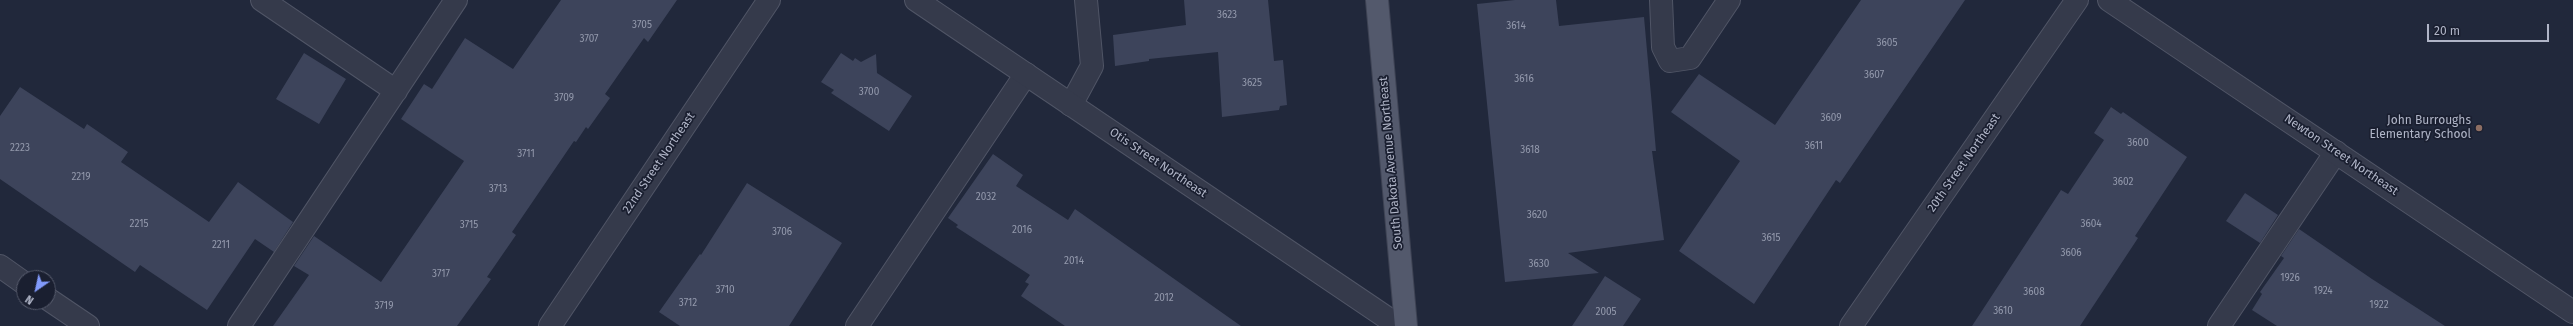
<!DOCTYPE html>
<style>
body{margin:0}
#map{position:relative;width:2573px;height:326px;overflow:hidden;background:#21283b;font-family:"Fira Sans",sans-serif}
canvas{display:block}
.north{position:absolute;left:16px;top:270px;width:40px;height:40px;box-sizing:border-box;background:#1a1f30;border:1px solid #565b6c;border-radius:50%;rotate:214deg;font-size:11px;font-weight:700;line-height:16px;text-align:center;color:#b0b5c7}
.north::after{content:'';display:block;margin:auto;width:14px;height:18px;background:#819afb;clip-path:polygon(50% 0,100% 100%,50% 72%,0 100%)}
.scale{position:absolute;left:2427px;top:24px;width:122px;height:18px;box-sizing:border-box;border:2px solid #b0b5c7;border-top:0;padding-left:5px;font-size:12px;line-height:14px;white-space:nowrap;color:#b0b5c7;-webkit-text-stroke:3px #1a1f30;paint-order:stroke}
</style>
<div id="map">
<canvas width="2573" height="326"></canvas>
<div class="north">N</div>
<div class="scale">20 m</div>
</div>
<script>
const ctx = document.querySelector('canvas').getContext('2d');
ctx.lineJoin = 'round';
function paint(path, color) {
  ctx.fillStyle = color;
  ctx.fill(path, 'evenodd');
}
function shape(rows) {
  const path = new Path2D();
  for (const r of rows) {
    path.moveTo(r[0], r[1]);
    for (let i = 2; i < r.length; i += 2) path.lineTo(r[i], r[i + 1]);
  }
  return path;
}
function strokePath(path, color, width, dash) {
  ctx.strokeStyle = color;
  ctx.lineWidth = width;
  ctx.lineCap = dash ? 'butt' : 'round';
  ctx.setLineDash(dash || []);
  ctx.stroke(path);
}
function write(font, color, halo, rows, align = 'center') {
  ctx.font = font + ' "Fira Sans",sans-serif';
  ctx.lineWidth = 3.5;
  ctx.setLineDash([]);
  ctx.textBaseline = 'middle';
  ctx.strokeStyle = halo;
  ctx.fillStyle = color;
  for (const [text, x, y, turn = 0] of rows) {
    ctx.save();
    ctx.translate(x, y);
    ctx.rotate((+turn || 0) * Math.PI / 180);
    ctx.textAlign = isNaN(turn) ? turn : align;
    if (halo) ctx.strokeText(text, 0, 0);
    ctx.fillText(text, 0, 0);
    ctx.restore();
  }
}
paint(shape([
 [561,0,677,0,648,42,644,38,605,94,610,98,588,129,586,127,576,142,574,141,512,232,516,235,487,277,491,279,457,326,273,326,309,275,294,266,314,236,381,282,464,161,401,119,424,84,432,89,465,38,513,69],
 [1184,0,1268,0,1274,61,1283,60,1287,105,1280,106,1279,110,1222,117,1218,52,1149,59,1149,61,1115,66,1113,35,1186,25],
 [1515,0,1556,0,1559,26,1644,17,1656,151,1652,151,1664,240,1568,253,1599,273,1505,282,1477,4],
 [1861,0,1965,0,1840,183,1836,180,1754,304,1679,251,1740,161,1671,112,1699,74,1775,125],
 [304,53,346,79,319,124,276,99],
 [841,53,853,61,855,58,861,62,876,54,877,73,912,96,889,131,831,93,834,90,821,82],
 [20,87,84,129,87,124,128,152,121,162,209,222,238,182,293,222,274,252,255,239,207,310,140,265,135,272,0,179,0,116],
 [2111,107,2121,114,2123,112,2187,157,2135,236,2138,238,2080,326,1972,326,2061,190,2068,194,2104,140,2094,133],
 [993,154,1023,175,1016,186,1068,220,1075,209,1241,326,1065,326,1021,296,1029,284,1025,282,1030,275,956,227,958,225,948,218],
 [747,183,842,243,789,326,680,326,659,312,700,254,701,255],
 [2245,193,2278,215,2260,243,2226,221],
 [2299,229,2372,279,2445,326,2277,326,2252,310,2262,294,2260,292,2284,258,2281,256],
 [1605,276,1641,299,1623,326,1572,326]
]), '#3d445b');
const service = shape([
 [262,0,396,91],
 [1661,0,1663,47,1670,61,1690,58,1729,0],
 [1071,105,1092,66,1086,0],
 [239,326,456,0],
 [857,326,1026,74],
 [2219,326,2336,152]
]);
const minor = shape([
 [916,0,1399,326],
 [2109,0,2573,312],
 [0,266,24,283],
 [48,299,88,326],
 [550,326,769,0],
 [1851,326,2077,0]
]);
const primary = shape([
 [1377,0,1406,326]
]);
strokePath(service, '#505566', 24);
strokePath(minor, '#505566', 24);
strokePath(primary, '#3e4354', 24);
strokePath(service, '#353a4b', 22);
strokePath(minor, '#353a4b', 22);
strokePath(primary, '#53596c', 22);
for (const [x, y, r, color] of [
 [2479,128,4,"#8d6e63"]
]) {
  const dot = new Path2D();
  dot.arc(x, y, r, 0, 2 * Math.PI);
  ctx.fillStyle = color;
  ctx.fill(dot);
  strokePath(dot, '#1a1f30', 1.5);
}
write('10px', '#9399ac', null, [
 ["3623",1227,15],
 ["3705",642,25],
 ["3614",1516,26],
 ["3707",589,39],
 ["3605",1887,43],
 ["3607",1874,75],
 ["3616",1524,79],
 ["3625",1252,83],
 ["3700",869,92],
 ["3709",564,98],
 ["3609",1831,118],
 ["3600",2138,143],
 ["3611",1814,146],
 ["2223",20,148],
 ["3618",1530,150],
 ["3711",526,154],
 ["2219",81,177],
 ["3602",2123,182],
 ["3713",498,189],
 ["2032",986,197],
 ["3620",1537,215],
 ["2215",139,224],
 ["3604",2091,224],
 ["3715",469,225],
 ["2016",1022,230],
 ["3706",782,232],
 ["3615",1771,238],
 ["2211",221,245],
 ["3606",2071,253],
 ["2014",1074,261],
 ["3630",1539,264],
 ["3717",441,274],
 ["1926",2290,278],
 ["3710",725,290],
 ["1924",2323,291],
 ["3608",2034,292],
 ["2012",1164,298],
 ["3712",688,303],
 ["1922",2379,305],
 ["3719",384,306],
 ["3610",2003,311],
 ["2005",1606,312]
]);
write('12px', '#b0b5c7', '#1a1f30', [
 ["John Burroughs",2471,121],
 ["Elementary School",2471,135]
], 'right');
write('12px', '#b0b5c7', '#1a1f30', [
 ["Newton Street Northeast",2341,155,34],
 ["22nd Street Northeast",659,163,-56],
 ["Otis Street Northeast",1158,163,34],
 ["South Dakota Avenue Northeast",1391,163,-95],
 ["20th Street Northeast",1964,163,-55]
]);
</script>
